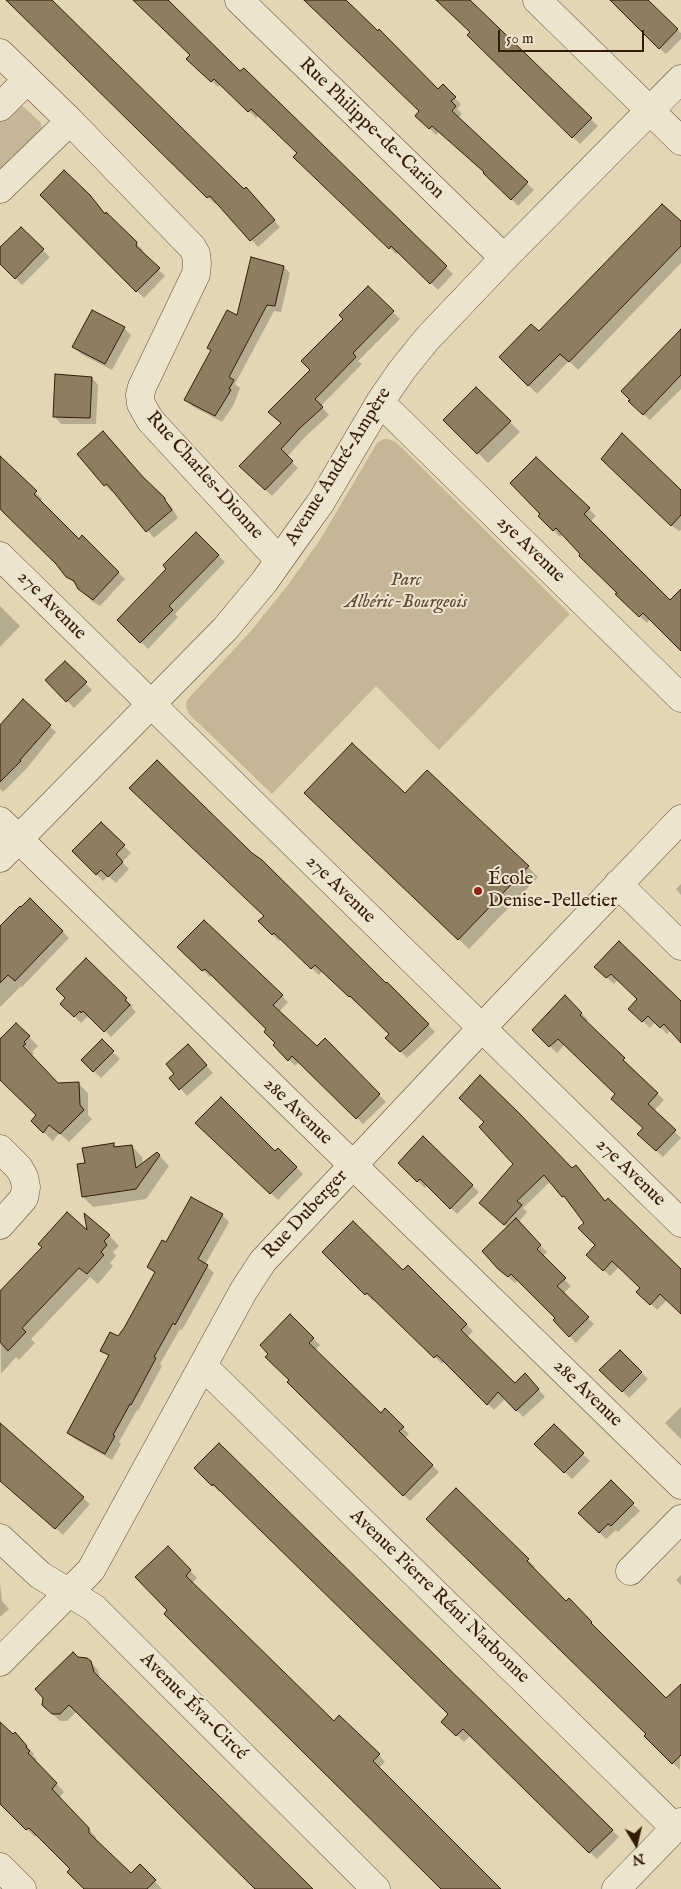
<!DOCTYPE html>
<meta charset="utf-8">
<style>
body{margin:0}
#map{position:relative;width:681px;height:1889px;overflow:hidden;background:#e3d6b5;font-family:"IM FELL English",serif}
canvas{display:block}
.north{position:absolute;left:611px;top:1819px;width:50px;height:50px;-webkit-text-stroke:4px #ede4cf;paint-order:stroke;rotate:171deg;font-size:14px;font-weight:700;line-height:20px;text-align:center;color:#331c08}
.north::after{content:'';display:block;margin:auto;width:18px;height:22px;background:#331c08;clip-path:polygon(50% 0,100% 100%,50% 72%,0 100%)}
.scale{position:absolute;left:498px;top:30px;width:146px;height:22px;box-sizing:border-box;border:2px solid #331c08;border-top:0;padding-left:6px;font-size:15px;line-height:18px;white-space:nowrap;color:#331c08;-webkit-text-stroke:4px #ede4cf;paint-order:stroke}
</style>
<div id="map">
<canvas width="681" height="1889"></canvas>
<div class="north">N</div>
<div class="scale">50 m</div>
</div>
<script>
const ctx = document.querySelector('canvas').getContext('2d');
ctx.lineJoin = 'round';
function paint(path, color) {
  ctx.fillStyle = color;
  ctx.fill(path, 'evenodd');
}
function shape(rows) {
  const path = new Path2D();
  for (const r of rows) {
    path.moveTo(r[0], r[1]);
    for (let i = 2; i < r.length; i += 2) path.lineTo(r[i], r[i + 1]);
  }
  return path;
}
function strokePath(path, color, width, dash) {
  ctx.strokeStyle = color;
  ctx.lineWidth = width;
  ctx.lineCap = dash ? 'butt' : 'round';
  ctx.setLineDash(dash || []);
  ctx.stroke(path);
}
function write(font, color, halo, rows, align = 'center') {
  ctx.font = font + ' "IM FELL English",serif';
  ctx.lineWidth = 4;
  ctx.setLineDash([]);
  ctx.textBaseline = 'middle';
  ctx.strokeStyle = halo;
  ctx.fillStyle = color;
  for (const [text, x, y, turn = 0] of rows) {
    ctx.save();
    ctx.translate(x, y);
    ctx.rotate((+turn || 0) * Math.PI / 180);
    ctx.textAlign = isNaN(turn) ? turn : align;
    if (halo) ctx.strokeText(text, 0, 0);
    ctx.fillText(text, 0, 0);
    ctx.restore();
  }
}
paint(shape([
 [20,105,24,107,41,123,42,131,0,175,0,121,13,107],
 [384,439,388,439,396,442,570,614,439,750,376,686,272,794,189,714,186,707,187,700,250,632,287,586,320,540,377,443]
]), '#c5b698');
paint(shape([
 [6,0,50,0,244,191,252,196,280,227,258,247,217,202,215,204],
 [135,0,167,0,241,73,244,69,453,274,438,290,399,252,396,254,302,163,298,153,259,115,256,118,221,85,218,87,195,65,191,56],
 [308,0,344,0,438,91,455,98,461,104,457,109,462,114,458,118,534,190,518,206,485,172,440,131,436,135,417,116,421,111],
 [438,0,469,0,598,126,580,144,468,35,471,32],
 [610,0,643,0,681,33,681,39,666,54],
 [42,195,106,214,143,250,142,253,165,276,144,298],
 [681,223,681,263,578,370,569,361,537,394,501,357,539,333],
 [21,228,50,257,22,285,0,262,0,249],
 [284,267,290,273,281,312,274,311,235,384,240,388,233,406,222,422,192,406,186,399,212,351,238,317],
 [368,288,400,319,358,361,362,364,321,406,329,415,306,436,287,457,298,468,272,496,241,466,282,423,312,370],
 [124,328,131,335,112,370,81,354,74,347],
 [681,330,681,389,650,420,636,408],
 [92,378,98,385,96,424,61,424,55,417],
 [476,388,520,432,488,463,445,420],
 [79,454,149,485,171,506,178,518,154,538,113,490,112,492,105,485],
 [0,457,42,499,40,502,79,540,82,537,125,579,100,606,93,602,74,583,57,563,0,506],
 [536,459,596,516,590,522,670,602,681,602,681,650,650,619,647,623,623,601,618,593,563,534,560,537,540,516,542,514],
 [681,492,681,530,679,531,668,523],
 [196,533,225,562,175,614,178,617,148,649,119,620,168,569],
 [0,606,20,626,0,647],
 [65,662,92,690,74,708,47,680],
 [23,701,56,732,27,768,3,792,0,789,0,736],
 [405,795,528,867,538,877,469,949,316,803],
 [101,824,131,853,122,862,129,869,116,883,108,876,103,881,74,851],
 [681,884,681,895,676,889],
 [30,899,69,938,22,987,21,986,0,1007,0,927],
 [204,922,288,1002,279,1012,317,1048,325,1040,386,1102,363,1124,299,1062,295,1066,275,1045,276,1043,268,1029,212,975,210,977,179,947],
 [266,928,386,985,387,983,435,1032,407,1058,387,1038,391,1034,358,1002,356,1003,323,970,319,975,281,939,279,941],
 [86,960,133,1006,131,1007,136,1012,111,1037,91,1016,89,1018,87,1017,81,1023,62,1003,67,998],
 [596,967,681,1003,681,1041,671,1030,667,1034,655,1022,650,1028,630,1009,639,999,618,979,614,984],
 [565,996,588,1020,586,1022,664,1100,654,1111,681,1138,663,1157,646,1141,645,1128,616,1094,565,1044,557,1053,533,1030],
 [16,1024,38,1046,32,1052,34,1053,31,1056,58,1085,79,1084,88,1093,88,1115,92,1119,69,1142,59,1133,53,1141,41,1130,38,1115,0,1079,0,1041],
 [102,1041,120,1059,101,1078,82,1060],
 [194,1052,213,1073,187,1096,171,1078],
 [197,1123,275,1152,278,1149,303,1174,278,1200],
 [423,1138,479,1192,457,1214,427,1185,425,1188,399,1163],
 [113,1145,117,1148,132,1146,142,1157,143,1164,157,1153,169,1166,146,1199,93,1207,83,1197,86,1164],
 [515,1164,572,1169,576,1166,606,1202,681,1272,681,1312,668,1299,657,1310,638,1292,641,1288,619,1267,610,1276,588,1255,597,1245,585,1223,551,1181,523,1208,527,1212,518,1223,547,1252,542,1257,571,1286,563,1294,594,1324,576,1343,554,1320,557,1318,518,1280,515,1283,506,1275,508,1228,487,1209],
 [222,1215,229,1222,205,1265,214,1273,182,1330,180,1329,160,1364,162,1366,138,1411,137,1410,119,1442,121,1444,112,1460,75,1439,68,1433,109,1357,102,1350,119,1338,156,1274,149,1267,166,1243],
 [89,1234,109,1235,119,1246,113,1252,116,1256,110,1263,113,1266,98,1284,90,1277,31,1339,35,1343,19,1360,16,1357,1,1374,0,1293],
 [324,1252,403,1272,408,1267,473,1331,467,1337,515,1384,532,1382,545,1397,523,1417,506,1398,494,1410,444,1361,442,1364,375,1298,373,1301],
 [290,1316,320,1345,315,1350,381,1415,385,1410,409,1434,405,1438,439,1472,410,1501,289,1382],
 [620,1351,648,1379,629,1398,601,1370],
 [681,1407,681,1439,665,1423],
 [0,1425,90,1504,63,1535,20,1496,0,1480],
 [554,1426,590,1461,572,1479,536,1444],
 [219,1445,619,1837,597,1859,471,1735,464,1742,450,1728,449,1714,221,1490,219,1492,196,1468],
 [611,1482,640,1511,618,1532,616,1530,606,1539,580,1513],
 [456,1490,535,1567,533,1569,566,1602,569,1600,598,1630,597,1631,666,1700,681,1686,680,1770,646,1736,648,1734],
 [168,1548,197,1578,192,1583,334,1722,379,1755,385,1762,379,1768,499,1889,444,1889,169,1610],
 [681,1575,681,1585,676,1580],
 [0,1584,2,1601,9,1609,0,1617],
 [78,1658,90,1662,98,1670,100,1680,311,1889,257,1889,77,1711,67,1721,60,1721,51,1712],
 [0,1730,23,1742,34,1754,33,1756,37,1759,35,1761,64,1792,59,1798,96,1837,96,1842,131,1875,140,1866,162,1889,86,1889,72,1869,38,1834,35,1837,0,1803]
]), '#0003');
const building = shape([
 [6,0,52,0,244,189,246,187,275,220,250,241,210,196,207,198,6,0],
 [133,0,168,0,240,71,244,68,447,266,430,284,391,246,389,249,293,157,297,153,251,109,248,112,214,79,211,82,186,59,190,55,133,0],
 [304,0,346,0,378,31,379,29,438,89,443,84,456,97,451,101,456,106,452,111,528,182,511,200,483,173,484,172,432,126,429,129,415,116,419,111,304,0],
 [436,0,470,0,592,118,572,138,467,35,470,32,436,0],
 [610,0,648,0,678,29,659,49,610,0],
 [64,170,90,195,105,214,106,212,137,242,136,246,160,268,136,292,40,195,64,170],
 [662,204,681,221,681,246,569,362,560,354,528,386,499,357,531,324,539,331,662,204],
 [21,227,44,249,15,279,0,264,0,247,21,227],
 [251,257,284,266,275,306,267,305,229,377,234,380,229,389,231,390,215,416,184,400,211,350,207,348,227,310,237,315,251,257],
 [368,286,394,311,353,353,356,357,315,399,323,407,299,429,281,449,293,461,265,490,239,466,281,423,268,412,310,370,301,361,343,319,339,315,368,286],
 [92,310,125,327,105,364,72,347,92,310],
 [681,329,681,375,643,415,628,401,630,400,621,391,681,329],
 [55,374,92,377,90,418,53,417,55,374],
 [476,387,511,421,477,454,443,420,476,387],
 [103,431,143,477,165,498,165,500,172,510,146,532,107,484,104,486,77,454,103,431],
 [622,433,681,490,681,515,671,526,601,459,622,433],
 [0,456,37,491,34,494,79,539,82,535,119,572,93,600,78,589,74,581,66,577,56,564,0,509,0,456],
 [536,457,590,508,584,514,670,600,681,589,681,651,643,613,639,617,615,594,617,593,579,556,580,554,556,528,553,531,538,516,540,514,510,483,536,457],
 [196,532,219,555,169,606,173,610,140,643,117,620,166,569,163,565,196,532],
 [65,661,87,682,66,702,45,680,65,661],
 [23,699,51,725,20,760,21,761,0,782,0,725,23,699],
 [352,743,405,793,427,770,529,866,458,940,304,793,352,743],
 [157,760,252,853,262,860,386,983,387,982,429,1024,406,1047,400,1052,385,1038,389,1034,350,996,349,997,315,965,311,969,274,933,272,935,258,921,264,916,129,788,157,760],
 [101,822,125,845,116,854,123,862,108,877,101,870,96,875,72,851,101,822],
 [30,898,63,931,15,981,8,975,0,983,0,926,20,906,21,907,30,898],
 [204,920,283,995,273,1005,317,1046,325,1038,380,1094,356,1119,292,1056,288,1061,273,1045,275,1043,264,1032,266,1029,205,969,202,971,177,947,204,920],
 [619,941,681,1001,681,1043,664,1024,660,1028,648,1016,642,1022,628,1009,637,999,611,974,606,978,594,967,619,941],
 [86,958,127,998,125,1000,130,1005,104,1032,83,1011,81,1013,80,1011,74,1017,60,1004,65,998,56,989,86,958],
 [565,995,582,1013,580,1015,625,1058,623,1060,658,1093,648,1104,676,1130,656,1151,637,1134,643,1128,611,1099,615,1094,558,1039,549,1047,532,1030,565,995],
 [16,1023,30,1036,24,1042,26,1044,23,1046,58,1083,79,1082,80,1105,84,1110,60,1134,49,1125,43,1133,31,1121,36,1115,0,1080,0,1039,16,1023],
 [102,1039,114,1051,93,1072,81,1060,102,1039],
 [188,1044,207,1065,179,1090,169,1078,174,1074,166,1064,188,1044],
 [480,1075,518,1112,572,1168,576,1165,605,1201,608,1198,681,1269,681,1314,660,1294,650,1305,636,1292,640,1288,612,1261,603,1271,586,1255,595,1245,578,1228,584,1223,564,1196,562,1197,544,1175,517,1201,522,1205,504,1225,479,1203,513,1164,479,1127,484,1122,459,1098,480,1075],
 [221,1097,275,1151,278,1148,297,1167,270,1194,195,1123,221,1097],
 [423,1136,473,1185,450,1209,420,1179,417,1182,398,1163,423,1136],
 [114,1143,114,1147,132,1145,136,1168,157,1152,160,1155,136,1189,82,1197,77,1164,85,1163,82,1148,114,1143],
 [191,1197,223,1214,198,1259,208,1265,175,1325,173,1323,154,1357,156,1358,131,1405,130,1404,113,1435,115,1436,105,1454,67,1433,109,1355,100,1351,110,1332,118,1336,124,1328,155,1272,147,1267,162,1240,166,1242,191,1197],
 [67,1212,87,1230,84,1213,110,1235,104,1241,107,1245,101,1252,104,1255,87,1274,79,1268,22,1328,26,1332,8,1351,0,1342,0,1291,42,1247,38,1244,67,1212],
 [516,1218,541,1245,537,1249,566,1278,557,1286,589,1317,569,1337,553,1320,555,1318,511,1274,508,1277,498,1269,482,1251,516,1218],
 [353,1221,403,1270,408,1265,467,1324,461,1330,515,1383,525,1373,539,1389,516,1411,498,1392,487,1405,437,1355,434,1358,367,1293,365,1295,322,1252,353,1221],
 [290,1314,314,1338,309,1343,381,1413,385,1408,404,1427,399,1431,433,1465,403,1496,295,1390,287,1382,289,1380,265,1357,268,1354,260,1345,290,1314],
 [620,1350,642,1372,622,1392,599,1370,620,1350],
 [0,1423,84,1497,55,1529,0,1481,0,1423],
 [554,1424,584,1453,564,1473,534,1444,554,1424],
 [219,1443,613,1830,589,1853,463,1729,456,1736,441,1722,448,1714,213,1484,212,1486,194,1468,219,1443],
 [611,1480,634,1503,611,1526,608,1524,599,1533,578,1513,611,1480],
 [456,1488,529,1559,527,1561,566,1601,569,1598,592,1622,591,1623,666,1698,681,1684,681,1755,672,1764,644,1736,646,1734,426,1519,456,1488],
 [168,1546,191,1570,186,1576,334,1721,339,1715,380,1754,373,1761,501,1889,441,1889,164,1614,167,1610,135,1577,168,1546],
 [73,1652,78,1657,87,1658,91,1661,94,1672,313,1889,255,1889,69,1705,60,1714,52,1714,42,1705,43,1698,35,1689,73,1652],
 [0,1722,13,1734,15,1732,27,1746,26,1747,30,1751,28,1753,57,1783,52,1789,89,1828,89,1833,131,1873,140,1864,156,1880,147,1889,84,1889,67,1872,70,1869,29,1828,26,1830,0,1804,0,1722]
]);
paint(building, '#8f7d62');
strokePath(building, '#331c08', 1);
const minor = shape([
 [239,0,504,258],
 [537,0,681,141],
 [0,53,70,121,192,247,196,254,197,263,196,274,142,387,140,395,141,404,150,420,279,560],
 [0,107,27,80],
 [0,189,70,121],
 [380,402,681,698],
 [0,556,681,1223],
 [0,821,681,1485],
 [0,858,225,629,264,582,303,527,321,502,380,402,402,370,427,339,504,258,681,79],
 [618,884,681,946],
 [0,1149,19,1168,24,1177,26,1187,24,1198,0,1225],
 [203,1366,675,1828],
 [0,1538,40,1575,94,1608,376,1889],
 [630,1571,681,1519],
 [0,1662,91,1570,244,1290,263,1261,495,1014,681,819],
 [0,1867,22,1889],
 [616,1889,681,1822]
]);
strokePath(minor, '#5f4a33', 29);
strokePath(minor, '#ede4cf', 28);
for (const [x, y, r, color] of [
 [478,891,5,"#8f2418"]
]) {
  const dot = new Path2D();
  dot.arc(x, y, r, 0, 2 * Math.PI);
  ctx.fillStyle = color;
  ctx.fill(dot);
  strokePath(dot, '#ede4cf', 2);
}
write('19px', '#331c08', '#ede4cf', [
 ["Rue Philippe-de-Carion",371,129,44],
 ["Avenue André-Ampère",339,467,-58],
 ["Rue Charles-Dionne",204,476,48],
 ["25e Avenue",530,550,44],
 ["27e Avenue",51,606,45],
 ["27e Avenue",340,890,44],
 ["28e Avenue",297,1112,44],
 ["27e Avenue",630,1173,44],
 ["Rue Duberger",306,1215,-47],
 ["28e Avenue",587,1394,44],
 ["Avenue Pierre Rémi Narbonne",439,1597,44],
 ["Avenue Éva-Circé",193,1707,45]
]);
write('italic 19px', '#5f4a33', '#ede4cf', [
 ["Parc",406,581],
 ["Albéric-Bourgeois",406,603]
]);
write('19px', '#331c08', '#ede4cf', [
 ["École",488,880],
 ["Denise-Pelletier",488,902]
], 'left');
</script>
